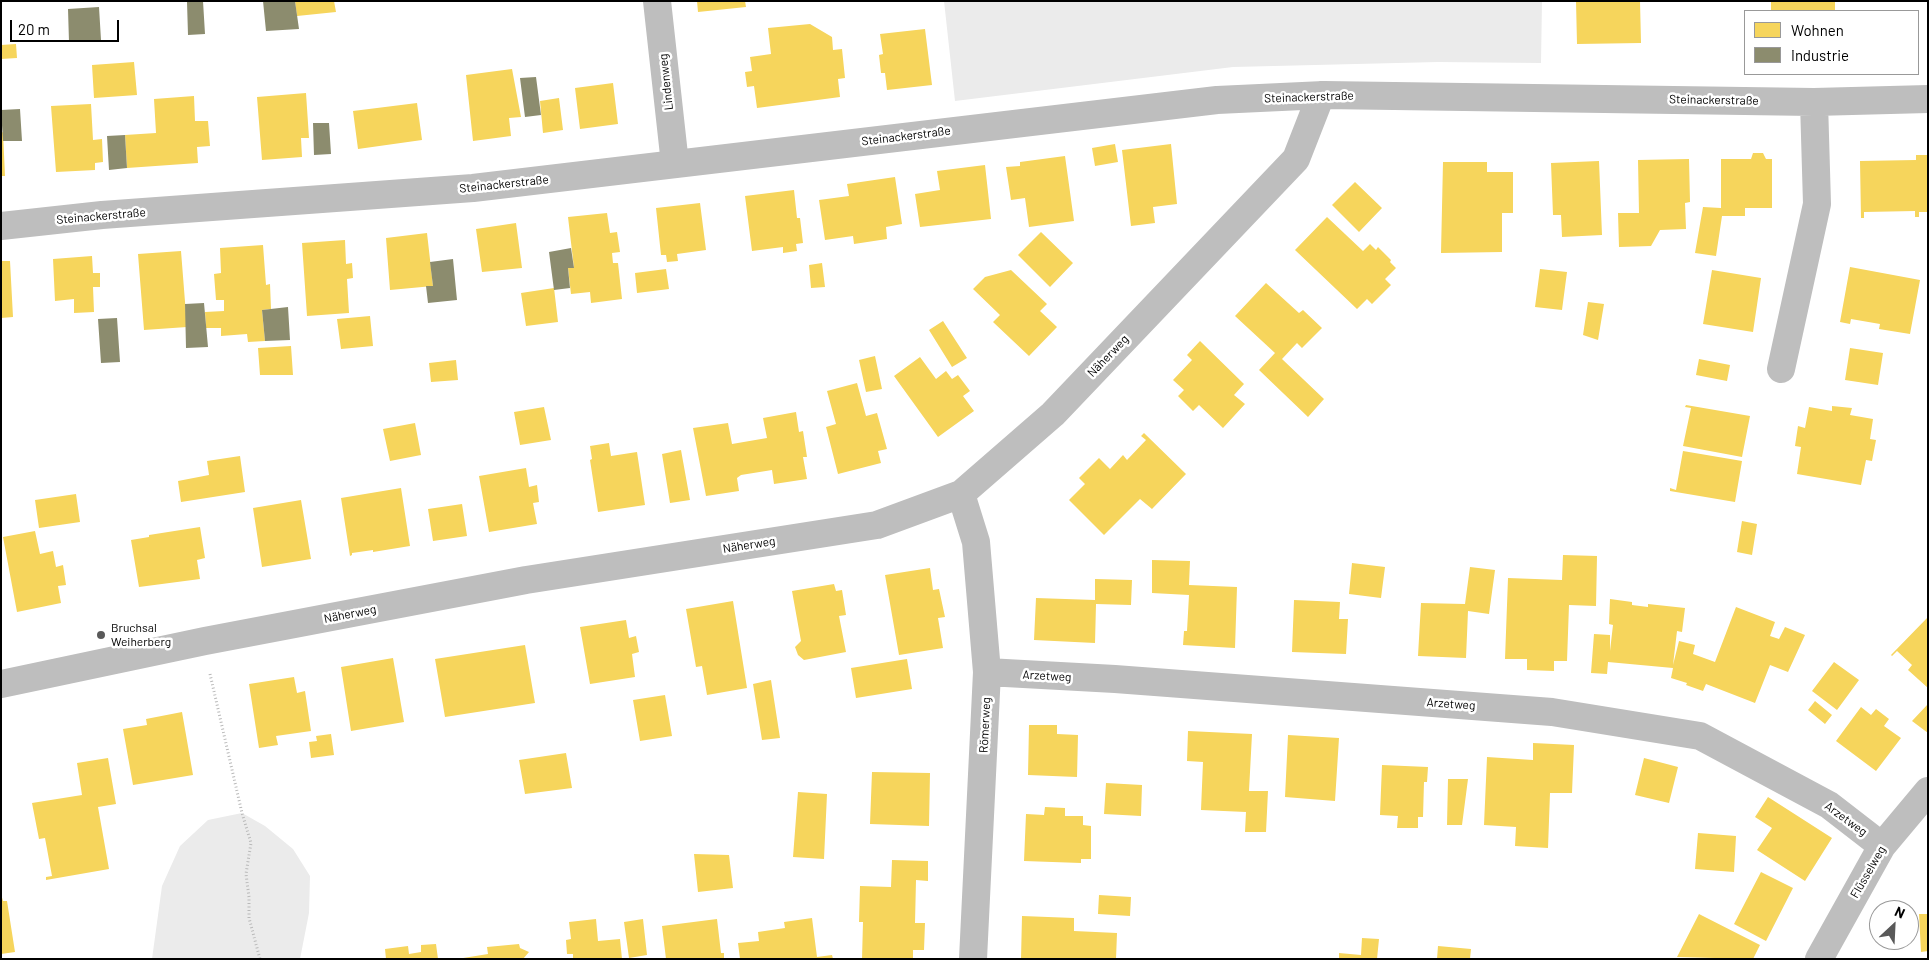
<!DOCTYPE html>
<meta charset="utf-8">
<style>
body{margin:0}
#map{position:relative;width:1929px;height:960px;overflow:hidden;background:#fff;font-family:Barlow,sans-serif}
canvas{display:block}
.frame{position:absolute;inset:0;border:2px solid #000;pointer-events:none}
.legend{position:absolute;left:1744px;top:10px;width:175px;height:65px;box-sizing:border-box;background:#fff;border:1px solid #999;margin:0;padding:6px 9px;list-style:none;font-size:15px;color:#000}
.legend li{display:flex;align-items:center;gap:10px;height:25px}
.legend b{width:25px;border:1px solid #999}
.north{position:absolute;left:1869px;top:900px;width:50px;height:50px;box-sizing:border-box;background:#fff;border:1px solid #999;border-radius:50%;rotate:25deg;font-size:14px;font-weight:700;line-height:20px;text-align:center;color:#000}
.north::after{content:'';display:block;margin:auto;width:18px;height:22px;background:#595959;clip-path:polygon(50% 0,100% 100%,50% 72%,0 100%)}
.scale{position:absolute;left:10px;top:20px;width:109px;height:22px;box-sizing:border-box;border:2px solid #000;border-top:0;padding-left:6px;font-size:15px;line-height:18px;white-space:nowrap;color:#000;-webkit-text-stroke:4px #fff;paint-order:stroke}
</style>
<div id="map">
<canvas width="1929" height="960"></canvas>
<div class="frame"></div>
<ul class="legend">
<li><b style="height:14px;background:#f6d55c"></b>Wohnen</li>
<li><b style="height:14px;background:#8c8c6e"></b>Industrie</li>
</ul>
<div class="north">N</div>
<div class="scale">20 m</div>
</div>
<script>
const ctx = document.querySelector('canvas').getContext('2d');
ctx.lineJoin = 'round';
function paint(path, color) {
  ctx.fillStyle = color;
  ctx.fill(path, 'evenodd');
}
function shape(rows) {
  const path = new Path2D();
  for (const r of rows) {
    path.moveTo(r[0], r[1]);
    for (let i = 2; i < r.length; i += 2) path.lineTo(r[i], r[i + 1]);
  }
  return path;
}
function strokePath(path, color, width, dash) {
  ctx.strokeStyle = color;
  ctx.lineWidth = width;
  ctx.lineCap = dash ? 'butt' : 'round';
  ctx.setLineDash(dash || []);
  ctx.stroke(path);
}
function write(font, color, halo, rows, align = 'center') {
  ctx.font = font + ' Barlow,sans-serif';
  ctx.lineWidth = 5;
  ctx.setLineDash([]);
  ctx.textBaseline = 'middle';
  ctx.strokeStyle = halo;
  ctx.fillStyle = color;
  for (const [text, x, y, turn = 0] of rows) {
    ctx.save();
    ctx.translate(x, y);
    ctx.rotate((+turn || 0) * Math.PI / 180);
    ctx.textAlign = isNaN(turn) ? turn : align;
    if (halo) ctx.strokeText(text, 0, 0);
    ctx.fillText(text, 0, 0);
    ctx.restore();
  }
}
paint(shape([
 [944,1,1542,1,1541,63,1438,62,1233,67,955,101],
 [242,813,265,826,293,849,310,876,309,913,300,959,152,959,162,886,180,846,208,820]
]), '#ebebeb');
paint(shape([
 [295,1,334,1,336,12,297,16],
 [697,1,745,1,746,7,698,12],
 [1576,1,1640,1,1641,43,1577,44],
 [1771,1,1835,1,1835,11,1771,11],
 [810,24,832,37,833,50,842,49,845,78,838,79,840,97,757,108,754,86,747,87,745,72,752,71,750,57,771,54,768,28],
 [925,29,932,85,887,90,885,73,881,73,879,55,883,54,880,34],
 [16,44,17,58,1,59,1,45],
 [134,62,137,95,94,98,92,65],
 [512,69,521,117,509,118,511,136,473,141,466,75],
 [613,83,618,124,580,129,575,88],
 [306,93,309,138,301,138,302,157,262,160,257,97],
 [194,96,195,121,208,121,210,146,197,147,198,163,127,168,125,135,156,133,154,99],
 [559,98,563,130,543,133,540,101],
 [417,103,422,140,358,149,353,111],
 [91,104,93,140,102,139,103,162,95,163,95,170,56,172,51,106],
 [3,132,5,176,1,176,1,133],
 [1115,144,1118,162,1095,166,1092,148],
 [1171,144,1177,204,1153,207,1155,223,1131,226,1122,150],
 [1753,153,1763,153,1766,159,1772,159,1772,208,1745,208,1745,216,1722,216,1716,256,1695,253,1703,207,1721,208,1721,159,1751,159],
 [1916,155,1928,155,1928,212,1919,212,1919,217,1915,217,1915,211,1864,212,1864,218,1861,218,1860,161,1916,160],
 [1065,156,1074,221,1029,227,1025,198,1011,200,1006,167,1020,166,1020,162],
 [1689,159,1690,202,1685,203,1686,229,1660,230,1651,246,1619,247,1618,213,1639,213,1638,160],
 [1599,161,1602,235,1562,237,1561,215,1553,215,1551,163],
 [1443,162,1487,162,1487,172,1513,172,1513,213,1502,213,1502,252,1441,253],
 [985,165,991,219,920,227,915,194,940,190,937,171],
 [895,177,902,224,886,227,887,239,854,244,853,236,825,240,819,200,849,196,847,184],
 [1355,182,1382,208,1359,232,1332,205],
 [794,190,797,218,800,218,803,243,796,244,797,251,783,253,783,247,752,251,745,196],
 [700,203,706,250,677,254,678,261,667,262,666,255,661,255,656,208],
 [607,213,610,233,617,232,620,252,612,253,613,263,618,263,622,299,591,303,590,292,571,294,568,268,574,268,568,217],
 [1327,217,1363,251,1370,244,1376,250,1378,247,1391,260,1390,262,1396,268,1385,279,1391,285,1372,304,1367,299,1357,309,1295,250],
 [516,223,522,268,482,272,476,229],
 [1041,232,1073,263,1050,287,1018,255],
 [427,233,433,286,390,290,386,238],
 [345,240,346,264,352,263,353,278,347,279,349,313,307,316,302,243],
 [263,245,266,285,270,284,271,309,262,310,265,341,248,342,247,334,221,336,221,328,206,328,205,312,224,311,224,300,216,300,214,274,221,273,220,248],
 [181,251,187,327,144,330,138,254],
 [92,256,93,273,100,273,100,287,93,287,94,312,74,313,74,299,55,301,53,259],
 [1,261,10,261,13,317,1,318],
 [822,263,825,287,811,288,809,265],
 [1850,267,1920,280,1910,334,1879,329,1880,324,1851,319,1850,324,1840,322],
 [666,269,669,289,637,293,635,273],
 [1540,269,1567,272,1562,310,1535,307],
 [1011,270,1047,304,1040,311,1057,327,1029,356,993,322,1000,315,973,289,985,277],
 [1712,270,1761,278,1753,332,1703,324],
 [1266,283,1299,313,1303,310,1322,328,1302,348,1297,343,1282,359,1324,399,1308,417,1259,370,1275,353,1235,316],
 [554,288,558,322,526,326,521,293],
 [1588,302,1604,304,1598,340,1583,335],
 [370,316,373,346,341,349,337,319],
 [943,321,967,358,952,367,929,330],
 [1200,341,1244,384,1234,395,1245,404,1223,428,1199,405,1193,411,1178,396,1184,390,1173,380,1192,360,1187,355],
 [291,346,293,375,260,375,258,348],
 [1850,348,1883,353,1878,385,1845,380],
 [875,356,882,389,866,392,859,360],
 [920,357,936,379,946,371,952,379,958,375,970,391,963,396,974,411,938,437,894,376],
 [1699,359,1730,365,1727,381,1696,375],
 [456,360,458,380,431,382,429,363],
 [857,383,866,416,877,413,887,449,878,451,881,463,838,474,826,427,836,424,827,391],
 [1686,405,1750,416,1742,457,1683,446,1691,408,1685,407],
 [1832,406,1852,408,1850,415,1873,419,1870,439,1876,440,1872,461,1866,460,1861,485,1797,474,1801,447,1795,446,1798,426,1805,428,1809,407,1832,411],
 [544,407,551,440,520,445,514,412],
 [796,412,799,432,803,431,807,457,803,457,807,479,774,484,772,470,741,475,737,478,739,491,706,496,693,428,728,423,732,444,767,438,763,418],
 [415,423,421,455,390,461,383,429],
 [1144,433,1186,474,1152,509,1140,499,1104,535,1069,500,1085,484,1079,478,1099,458,1110,469,1123,455,1127,460,1146,440,1141,436],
 [609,443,611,456,637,452,645,505,598,512,590,460,592,459,590,446],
 [681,450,690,500,670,503,662,454],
 [1683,451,1742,461,1735,502,1670,491,1670,488,1676,490],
 [240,456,245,492,181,502,178,481,209,475,207,461],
 [526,468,529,487,537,485,539,502,533,503,537,524,489,532,479,476],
 [401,488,410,546,373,552,373,550,352,553,352,555,350,556,341,498],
 [76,494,80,522,39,528,35,500],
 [301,500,311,559,262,567,253,508],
 [462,504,467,536,433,541,428,509],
 [1742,521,1757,524,1752,555,1737,552],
 [200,527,205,558,197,560,200,579,139,587,131,540,149,537,149,535],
 [35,531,40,554,53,551,56,567,63,565,66,585,58,586,61,603,17,612,3,537],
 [1563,555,1597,556,1596,606,1569,605,1567,661,1554,661,1554,671,1527,670,1527,659,1505,659,1508,578,1562,580],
 [1152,560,1190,561,1189,585,1237,587,1235,648,1183,645,1184,631,1187,631,1189,595,1152,593],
 [1352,563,1385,567,1381,598,1349,594],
 [1470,567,1495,570,1489,614,1468,611,1466,658,1418,656,1421,603,1465,604],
 [930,568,933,590,939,589,945,617,938,618,943,648,899,655,885,575],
 [1095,579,1132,580,1131,605,1096,604,1095,643,1034,640,1036,598,1095,600],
 [834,584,836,591,842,590,846,615,839,616,846,652,804,660,798,655,795,647,801,641,792,591],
 [1610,599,1632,602,1632,605,1648,607,1648,604,1685,608,1682,632,1677,631,1673,665,1679,641,1695,645,1693,654,1715,662,1736,607,1775,622,1770,636,1779,639,1785,627,1805,635,1788,672,1770,665,1755,703,1706,684,1703,691,1686,685,1687,683,1671,678,1673,668,1608,662,1607,674,1591,673,1594,634,1610,635,1610,651,1613,625,1609,624],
 [1294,600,1340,602,1339,619,1348,619,1346,654,1292,652],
 [733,601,747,688,707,695,702,666,696,667,686,609],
 [1928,617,1928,688,1908,670,1912,665,1897,651,1892,656,1891,655],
 [626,620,629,638,636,636,639,652,632,654,635,677,590,684,580,627],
 [525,645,535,703,445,717,435,659],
 [393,658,404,722,351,731,341,667],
 [907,659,912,689,856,698,851,668],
 [1834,662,1859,680,1837,710,1812,691],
 [294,677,297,693,305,691,311,731,276,736,278,745,259,748,249,684],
 [771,680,780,738,762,740,753,684],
 [665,695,672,736,640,741,633,700],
 [1815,701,1832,715,1825,724,1808,710],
 [1928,704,1928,733,1912,721],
 [1861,707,1871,715,1876,709,1889,719,1884,726,1901,738,1876,771,1836,741],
 [182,712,193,775,133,785,123,729,147,725,146,719],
 [1029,725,1057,725,1057,734,1078,735,1077,777,1028,775],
 [1188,731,1252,734,1249,791,1268,791,1266,832,1245,832,1246,812,1201,810,1203,762,1187,761],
 [331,734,334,755,311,758,309,742,317,741,316,736],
 [1288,735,1339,738,1335,801,1285,797],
 [1533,743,1574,745,1572,793,1550,793,1548,848,1515,846,1516,827,1484,825,1487,757,1533,760],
 [566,753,572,788,525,794,519,760],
 [108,758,116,804,98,807,109,869,46,880,46,877,52,876,45,838,39,839,32,803,82,795,77,763],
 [1644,758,1678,767,1669,803,1635,795],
 [1382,765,1428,767,1427,782,1424,782,1423,817,1418,817,1418,828,1397,828,1398,816,1380,815],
 [872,772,930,773,929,826,870,824],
 [1448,779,1468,779,1462,825,1447,825],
 [1106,783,1142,785,1141,816,1104,814],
 [798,792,827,794,824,859,793,857],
 [1768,797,1832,838,1805,881,1757,850,1772,828,1755,817],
 [1045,807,1065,808,1065,816,1083,816,1083,825,1091,826,1091,859,1081,859,1081,863,1024,861,1026,814,1044,815],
 [1698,833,1736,836,1734,872,1695,869],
 [694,854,729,855,733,888,698,892],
 [892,860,928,861,928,881,916,880,915,923,925,923,924,950,913,950,913,959,862,959,863,922,859,922,860,886,891,887],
 [1761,872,1793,888,1766,941,1734,924],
 [1,894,3,901,7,901,15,952,1,954],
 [1099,895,1131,897,1130,916,1098,914],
 [1699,914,1760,945,1753,959,1677,957],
 [1919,914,1928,914,1928,951,1921,952],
 [1022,916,1074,918,1074,931,1117,933,1116,959,1021,959],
 [812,918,817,957,832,955,833,959,740,959,738,943,759,941,758,932,785,928,784,922],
 [596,919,598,941,620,939,622,959,573,959,573,954,567,954,566,940,571,939,569,922],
 [643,919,647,955,629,958,624,922],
 [717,919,721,953,724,953,724,959,666,959,662,926],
 [1362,938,1379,939,1377,959,1339,959,1339,953,1361,955],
 [436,944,438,959,386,959,385,949,408,946,409,954,421,952,421,945],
 [519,944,520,948,529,952,523,959,457,959,488,954,487,947],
 [1438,946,1471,949,1470,959,1437,959]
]), '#f6d55c');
paint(shape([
 [203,1,205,34,188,35,187,2],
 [263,1,295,1,299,29,266,31],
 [99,7,101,40,69,42,68,9],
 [536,77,541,115,525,117,520,78],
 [20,109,22,141,3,141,1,110],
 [313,123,329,123,331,154,314,155],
 [125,135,127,168,109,170,107,136],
 [571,248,574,268,568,268,570,288,554,290,549,252],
 [453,259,457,300,428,303,426,286,433,286,430,262],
 [204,303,208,347,186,348,185,304],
 [288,307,290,340,265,341,262,310],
 [117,318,120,362,101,363,98,319]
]), '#8c8c6e');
strokePath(shape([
 [210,674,242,813,251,843,246,874,249,897,249,918,260,959]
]), '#b9b9b9', 3, [1, 2.5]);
strokePath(shape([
 [657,1,675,164],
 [1,226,102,215,473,188,1217,100,1324,95,1814,102,1928,99],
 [1781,369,1817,204,1814,102],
 [961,494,976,542,987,672,973,959],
 [987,672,1115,679,1552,712,1700,736,1829,805,1882,846],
 [1,684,205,641,526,580,877,525,961,494,1053,414,1296,159,1321,95],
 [1819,959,1882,846,1928,791]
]), '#bebebe', 28);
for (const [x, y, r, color] of [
 [101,635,5,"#595959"]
]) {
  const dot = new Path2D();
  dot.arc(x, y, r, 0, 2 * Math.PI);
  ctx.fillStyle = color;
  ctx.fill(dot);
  strokePath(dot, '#fff', 2);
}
write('12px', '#000', '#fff', [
 ["Lindenweg",666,82,-96],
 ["Steinackerstraße",1309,97,-2],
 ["Steinackerstraße",1714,100,1],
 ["Steinackerstraße",906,136,-7],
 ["Steinackerstraße",504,184,-6],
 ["Steinackerstraße",101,216,-5],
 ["Näherweg",1108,356,-46],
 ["Näherweg",749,545,-9],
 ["Näherweg",350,614,-11],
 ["Arzetweg",1047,676,3],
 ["Arzetweg",1451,704,4],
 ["Römerweg",985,725,-87],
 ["Arzetweg",1846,819,36],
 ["Flüsselweg",1868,872,-60]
]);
write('12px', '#000', '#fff', [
 ["Bruchsal",111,628],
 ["Weiherberg",111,642]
], 'left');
</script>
